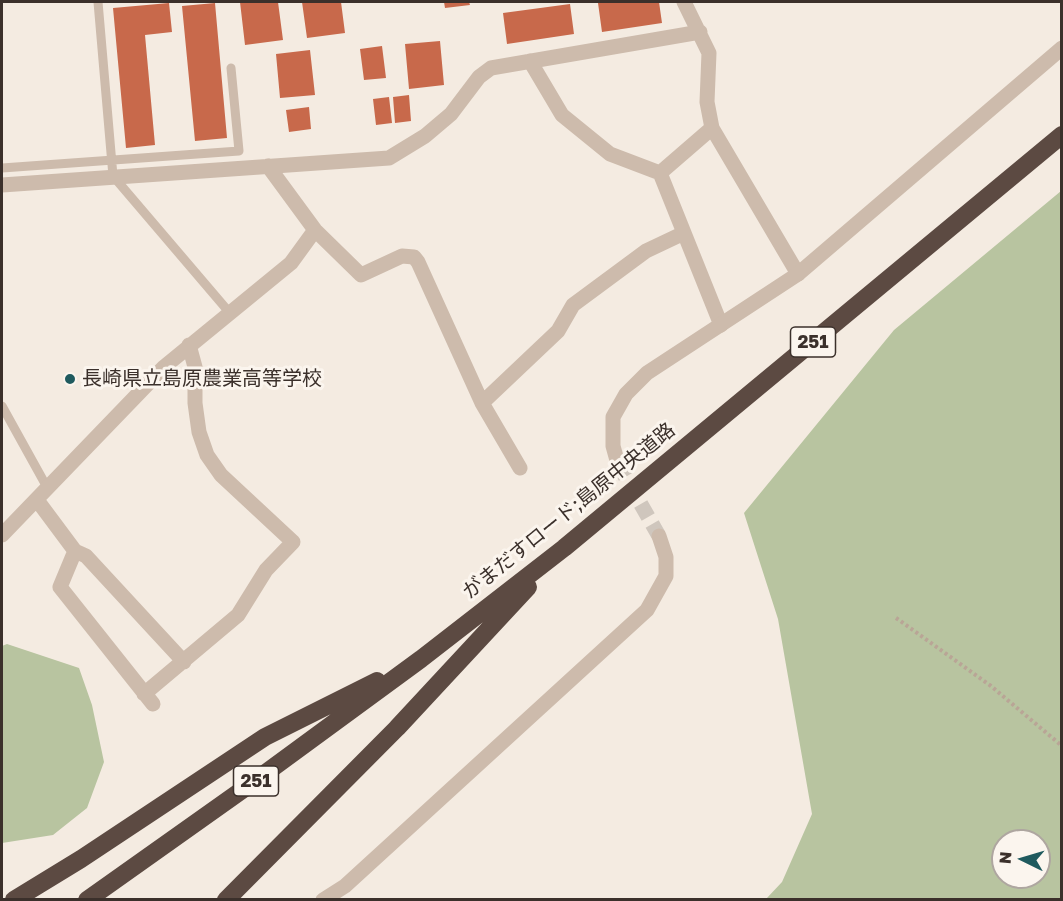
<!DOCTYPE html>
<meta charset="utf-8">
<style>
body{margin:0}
#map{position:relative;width:1063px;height:901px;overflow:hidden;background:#f4ebe1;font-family:"Golos Text",sans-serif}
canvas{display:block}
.frame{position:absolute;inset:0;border:3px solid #3b302b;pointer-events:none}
.north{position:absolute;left:991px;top:829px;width:60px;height:60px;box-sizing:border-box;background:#fbf5ee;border:2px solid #aea6a0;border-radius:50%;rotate:275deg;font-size:16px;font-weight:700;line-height:24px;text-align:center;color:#3b302b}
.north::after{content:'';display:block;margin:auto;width:21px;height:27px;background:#1f5a5e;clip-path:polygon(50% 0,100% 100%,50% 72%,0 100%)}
</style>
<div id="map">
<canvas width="1063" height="901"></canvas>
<div class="frame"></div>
<div class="north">N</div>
</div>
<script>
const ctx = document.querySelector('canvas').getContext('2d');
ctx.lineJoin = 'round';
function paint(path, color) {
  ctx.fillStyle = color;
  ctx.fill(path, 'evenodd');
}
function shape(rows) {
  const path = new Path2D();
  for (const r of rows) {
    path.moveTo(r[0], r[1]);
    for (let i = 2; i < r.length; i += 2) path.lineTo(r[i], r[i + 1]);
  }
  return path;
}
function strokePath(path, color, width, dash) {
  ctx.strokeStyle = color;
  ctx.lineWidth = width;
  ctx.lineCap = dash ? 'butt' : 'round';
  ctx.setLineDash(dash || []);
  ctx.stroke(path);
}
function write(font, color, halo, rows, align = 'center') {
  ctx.font = font + ' "Golos Text","Noto Sans JP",sans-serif';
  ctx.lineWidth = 6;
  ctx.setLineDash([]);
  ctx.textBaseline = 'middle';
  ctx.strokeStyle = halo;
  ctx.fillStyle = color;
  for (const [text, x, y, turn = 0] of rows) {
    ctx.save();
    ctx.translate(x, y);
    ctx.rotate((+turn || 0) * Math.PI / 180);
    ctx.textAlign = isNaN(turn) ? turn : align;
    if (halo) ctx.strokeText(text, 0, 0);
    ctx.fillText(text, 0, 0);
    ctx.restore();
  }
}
paint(shape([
 [1061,191,1061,899,766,899,782,882,812,814,778,619,744,513,894,330],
 [1003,841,1039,841,1039,877,1003,877],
 [7,644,79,668,92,705,104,762,87,808,53,835,2,843,2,646]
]), '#b8c4a0');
paint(shape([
 [240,2,278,2,283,40,245,45],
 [302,2,341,2,345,33,307,38],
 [444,2,469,2,470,5,445,8],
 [607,2,659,2,662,23,602,32,598,3],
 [169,3,172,32,145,35,155,145,126,148,113,8],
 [215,3,227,138,195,141,182,6],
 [570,4,574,34,507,44,503,13],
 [440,41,444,85,409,89,405,44],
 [382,46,386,78,364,80,360,49],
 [310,50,315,95,280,98,276,54],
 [409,95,411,121,395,123,393,97],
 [389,97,392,123,376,125,373,99],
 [309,107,311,129,289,132,286,110]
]), '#c8694b');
strokePath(shape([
 [618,464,659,536]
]), '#cfc6bd', 15, [15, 8]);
strokePath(shape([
 [896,618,991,686,1062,746]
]), '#b9a596', 4, [3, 3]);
strokePath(shape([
 [98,2,113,176,229,312],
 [2,168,239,151,231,68],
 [2,406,48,489]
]), '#cdbbac', 9);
strokePath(shape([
 [684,2,709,53,707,102,712,128,798,274],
 [530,61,562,115,610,154,660,173,721,325],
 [268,166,315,230,361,275,402,256,414,257,418,262,482,403,520,468],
 [660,173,712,128],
 [2,185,389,158,425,136,451,114,479,77,491,68,700,32],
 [482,403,558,331,573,305,646,251,684,233],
 [37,500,75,551,60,587,153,704],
 [2,535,164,367,291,263,315,230],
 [75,551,86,556,184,662],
 [144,694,238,615,266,570,293,542,221,475,207,455,199,432,195,403,195,367,189,345]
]), '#cdbbac', 15);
strokePath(shape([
 [618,464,613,446,613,417,626,394,647,373,798,274,1062,48],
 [323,900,345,886,647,610,666,576,666,557,659,536]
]), '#cdbbac', 15);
strokePath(shape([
 [14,900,81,859,265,737,377,681],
 [87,900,252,783,421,659,564,548,1062,135],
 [226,900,397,728,528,587]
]), '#5c4a42', 18);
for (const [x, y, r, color] of [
 [70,379,6,"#1f5a5e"]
]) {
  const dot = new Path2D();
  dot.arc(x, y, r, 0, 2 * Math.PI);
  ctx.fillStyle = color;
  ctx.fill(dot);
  strokePath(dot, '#fbf5ee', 2);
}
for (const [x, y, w] of [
 [813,342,45],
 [256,781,45]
]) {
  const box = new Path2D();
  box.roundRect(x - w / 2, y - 15, w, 30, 4.5);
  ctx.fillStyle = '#fbf5ee';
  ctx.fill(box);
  strokePath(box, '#3b302b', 1.5);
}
write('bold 18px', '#3b302b', null, [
 ["251",813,342],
 ["251",256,781]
]);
write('20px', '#3b302b', '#fbf5ee', [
 ["長崎県立島原農業高等学校",82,379]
], 'left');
write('20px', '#3b302b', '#fbf5ee', [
 ["がまだすロード;島原中央道路",569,511,-39]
]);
</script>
